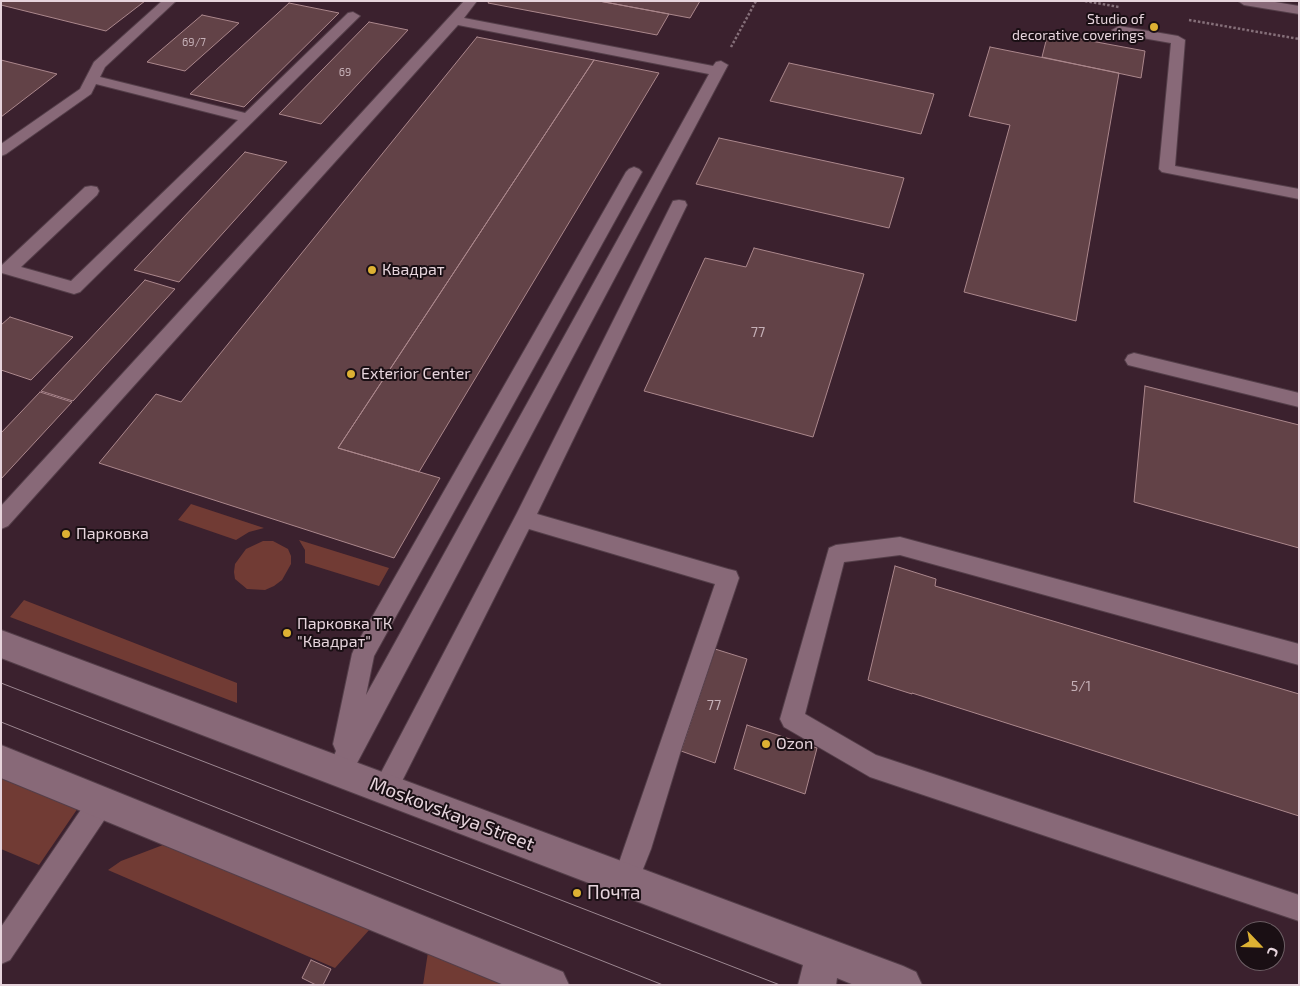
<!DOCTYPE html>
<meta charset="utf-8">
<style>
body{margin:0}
#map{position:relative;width:1300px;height:986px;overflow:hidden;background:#3b212e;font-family:"Exo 2",sans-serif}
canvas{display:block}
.frame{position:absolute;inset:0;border:2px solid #e6d4dc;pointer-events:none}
.north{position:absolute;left:1235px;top:921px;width:50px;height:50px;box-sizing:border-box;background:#1a0f14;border:1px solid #6c5e64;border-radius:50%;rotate:114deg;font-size:14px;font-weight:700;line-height:20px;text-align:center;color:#e6d4dc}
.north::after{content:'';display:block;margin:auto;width:18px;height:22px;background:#ddb133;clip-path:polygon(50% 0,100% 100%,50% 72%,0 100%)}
</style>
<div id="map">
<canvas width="1300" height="986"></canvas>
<div class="frame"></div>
<div class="north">С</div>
</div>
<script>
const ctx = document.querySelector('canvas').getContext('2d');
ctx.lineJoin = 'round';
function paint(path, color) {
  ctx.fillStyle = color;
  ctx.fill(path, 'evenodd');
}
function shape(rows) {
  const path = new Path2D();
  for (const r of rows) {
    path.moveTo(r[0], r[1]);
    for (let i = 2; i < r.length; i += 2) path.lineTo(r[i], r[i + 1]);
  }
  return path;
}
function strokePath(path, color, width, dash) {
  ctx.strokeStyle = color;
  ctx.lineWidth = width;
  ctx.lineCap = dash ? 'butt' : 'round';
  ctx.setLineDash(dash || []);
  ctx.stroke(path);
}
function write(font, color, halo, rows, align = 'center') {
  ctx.font = font + ' "Exo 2",sans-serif';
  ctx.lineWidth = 4;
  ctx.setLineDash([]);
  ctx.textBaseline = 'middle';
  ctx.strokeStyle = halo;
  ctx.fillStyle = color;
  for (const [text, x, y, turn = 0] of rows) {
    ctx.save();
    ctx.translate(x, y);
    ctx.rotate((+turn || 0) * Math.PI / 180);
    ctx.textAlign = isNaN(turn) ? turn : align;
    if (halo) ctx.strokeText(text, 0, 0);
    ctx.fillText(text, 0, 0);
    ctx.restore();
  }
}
paint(shape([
 [191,504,264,528,249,532,236,540,178,520],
 [299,540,389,568,379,586,305,563,305,550],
 [263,541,273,541,288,549,291,556,291,564,282,580,274,586,265,590,247,589,235,579,234,572,235,564,246,549],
 [24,600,237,683,237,703,10,617],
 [1,777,78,808,39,865,1,849],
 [163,845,370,929,335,968,108,870,121,861],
 [428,952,505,985,423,985]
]), '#713b34');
const building = shape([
 [1,1,145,1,106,31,1,5,1,1],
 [489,1,599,1,669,14,657,35,488,3,489,1],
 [599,1,700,1,690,18,599,1],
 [289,3,339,13,244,107,190,94,289,3],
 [202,15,239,23,185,71,147,62,202,15],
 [369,22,408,30,321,124,279,114,369,22],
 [1048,33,1145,51,1141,78,1042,57,1048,33],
 [477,37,594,60,338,448,440,478,394,558,99,463,156,394,181,402,477,37],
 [990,47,1119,73,1076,321,964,292,1010,125,969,116,990,47],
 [1,60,57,74,1,117,1,60],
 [594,60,659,73,419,472,338,448,594,60],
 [789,63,934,94,921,134,770,101,789,63],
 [719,138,904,178,889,228,696,184,719,138],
 [245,152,287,162,179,282,134,270,245,152],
 [754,248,864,274,813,437,644,391,705,258,746,267,754,248],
 [145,280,175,289,73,401,41,391,145,280],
 [10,317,73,337,31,380,1,370,1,325,10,317],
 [1145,386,1299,425,1299,548,1134,502,1145,386],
 [40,392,72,402,1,479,1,433,40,392],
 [895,566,936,579,935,586,1299,694,1299,816,912,693,912,694,868,680,895,566],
 [715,649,747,659,715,763,681,751,715,649],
 [747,725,817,748,805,794,734,769,747,725],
 [311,960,331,969,323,985,316,985,302,978,311,960]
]);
paint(building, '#624247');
strokePath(building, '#ab878c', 1);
const service = shape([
 [162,1,176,1,105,67,100,77,245,113,348,13,353,12,360,16,80,292,74,294,2,273,2,265,85,187,91,186,97,187,99,191,97,195,21,267,71,281,238,120,96,84,91,94,6,154,1,156,1,144,80,89,94,62,162,1],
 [464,1,477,1,464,18,713,66,716,62,721,61,728,65,348,780,339,783,330,780,327,771,336,751,333,744,352,654,355,647,626,172,629,169,634,167,639,169,642,172,374,656,366,695,709,74,458,25,8,526,1,529,1,506,464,1],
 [1238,1,1269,1,1299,6,1299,14,1244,5,1238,1],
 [1119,26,1178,36,1185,40,1175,166,1299,189,1299,199,1162,172,1159,169,1171,43,1114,33,1112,30,1119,26],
 [679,200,685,201,687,205,537,514,728,569,736,571,739,578,682,747,651,849,635,889,626,893,617,889,613,880,715,584,529,529,394,797,385,800,376,797,373,788,517,513,673,201,679,200],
 [1134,353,1299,393,1299,407,1128,365,1125,360,1128,355,1134,353],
 [900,537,1299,644,1299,665,900,555,844,562,805,714,876,755,1299,895,1299,921,870,777,784,727,780,719,829,548,836,545,900,537],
 [102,789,111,792,114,801,111,810,10,960,1,964,1,927,93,792,102,789]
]);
const tertiary = shape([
 [1,630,903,966,916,972,922,985,854,985,837,978,836,985,798,985,803,965,1,658,1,630],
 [1,745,563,972,569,985,504,985,1,778,1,745]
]);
strokePath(service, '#543e49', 2);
strokePath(tertiary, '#543e49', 2);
strokePath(shape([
 [1085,1,1119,7],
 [1189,20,1299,39],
 [731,47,756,1]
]), '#856f79', 2.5, [2.5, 2]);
paint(service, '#886978');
paint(tertiary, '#886978');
strokePath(shape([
 [1,683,780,985],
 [1,722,663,985]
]), '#9c8791', 1);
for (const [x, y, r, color] of [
 [1154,27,5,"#ddb133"],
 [372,270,5,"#ddb133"],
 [351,374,5,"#ddb133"],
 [66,534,5,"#ddb133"],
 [287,633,5,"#ddb133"],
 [766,744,5,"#ddb133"],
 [577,893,5,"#ddb133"]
]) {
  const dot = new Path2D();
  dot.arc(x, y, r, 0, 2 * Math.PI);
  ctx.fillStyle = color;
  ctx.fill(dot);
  strokePath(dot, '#1a0f14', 2);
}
write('11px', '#c5b0b7', null, [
 ["69/7",194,42],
 ["69",345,72]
]);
write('14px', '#e6d4dc', '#1a0f14', [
 ["Studio of",1144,19],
 ["decorative coverings",1144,35]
], 'right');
write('14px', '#c5b0b7', null, [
 ["77",758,332],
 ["5/1",1081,686],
 ["77",714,705]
]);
write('16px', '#e6d4dc', '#1a0f14', [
 ["Квадрат",382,270],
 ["Exterior Center",361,374],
 ["Парковка",76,534],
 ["Парковка ТК",297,624],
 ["\"Квадрат\"",297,642],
 ["Ozon",776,744]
], 'left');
write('19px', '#e6d4dc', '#1a0f14', [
 ["Moskovskaya Street",452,814,21]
]);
write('19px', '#e6d4dc', '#1a0f14', [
 ["Почта",587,893]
], 'left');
</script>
